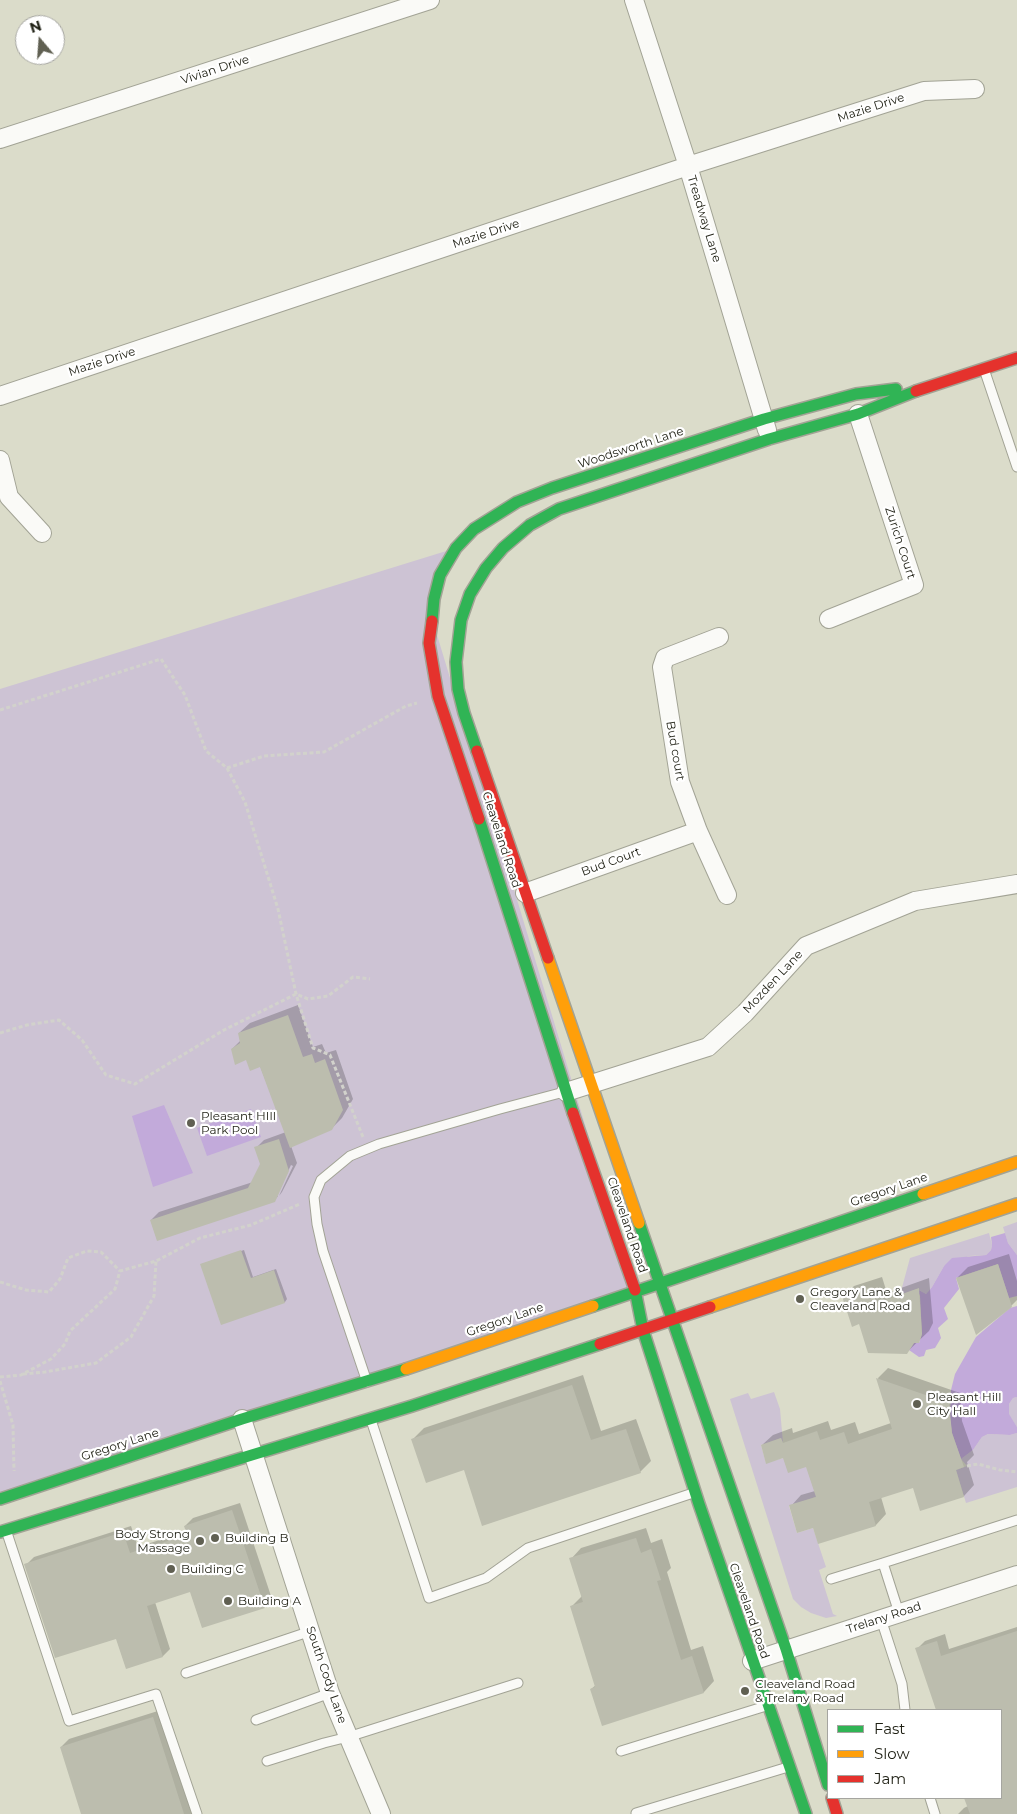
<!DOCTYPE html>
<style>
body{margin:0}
#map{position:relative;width:1017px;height:1814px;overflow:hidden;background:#dbdcca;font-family:Montserrat,sans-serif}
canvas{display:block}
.legend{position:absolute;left:827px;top:1709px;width:175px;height:90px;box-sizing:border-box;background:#fff;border:1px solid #a5a5a0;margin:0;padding:6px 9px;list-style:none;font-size:15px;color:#1d1e12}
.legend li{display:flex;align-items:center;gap:10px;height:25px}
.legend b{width:25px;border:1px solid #a5a5a0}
.north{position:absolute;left:15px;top:15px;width:50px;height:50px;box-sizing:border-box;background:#fff;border:1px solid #a5a5a0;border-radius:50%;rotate:342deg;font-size:14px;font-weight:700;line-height:20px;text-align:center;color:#1d1e12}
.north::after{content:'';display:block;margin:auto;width:18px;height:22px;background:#606052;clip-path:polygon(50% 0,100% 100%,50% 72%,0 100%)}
</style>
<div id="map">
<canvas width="1017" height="1814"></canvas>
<ul class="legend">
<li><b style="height:6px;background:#30b455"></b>Fast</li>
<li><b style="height:6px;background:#ff9f0a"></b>Slow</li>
<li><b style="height:6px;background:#e5322d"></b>Jam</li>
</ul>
<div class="north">N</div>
</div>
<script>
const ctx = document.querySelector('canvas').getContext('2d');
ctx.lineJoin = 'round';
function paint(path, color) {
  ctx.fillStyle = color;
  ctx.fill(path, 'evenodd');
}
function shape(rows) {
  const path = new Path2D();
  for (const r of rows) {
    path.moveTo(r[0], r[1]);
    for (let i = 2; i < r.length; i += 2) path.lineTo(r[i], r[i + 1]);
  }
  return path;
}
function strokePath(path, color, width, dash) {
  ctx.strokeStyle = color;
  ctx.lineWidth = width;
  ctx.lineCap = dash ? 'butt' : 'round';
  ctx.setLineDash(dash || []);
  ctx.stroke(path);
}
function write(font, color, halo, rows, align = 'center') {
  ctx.font = font + ' Montserrat,sans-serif';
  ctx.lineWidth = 4.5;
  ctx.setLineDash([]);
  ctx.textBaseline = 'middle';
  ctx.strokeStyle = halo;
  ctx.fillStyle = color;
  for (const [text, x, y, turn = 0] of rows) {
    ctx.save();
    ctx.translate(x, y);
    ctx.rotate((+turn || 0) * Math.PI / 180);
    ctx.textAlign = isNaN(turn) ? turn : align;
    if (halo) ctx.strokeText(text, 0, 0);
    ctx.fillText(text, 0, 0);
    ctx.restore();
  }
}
paint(shape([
 [456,548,431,615,635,1290,0,1499,0,689],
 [1017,1222,1017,1255,1008,1243,1003,1227],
 [989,1233,992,1245,991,1250,986,1255,969,1256,944,1266,932,1287,926,1294,917,1289,900,1295,910,1258],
 [774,1392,780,1409,783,1443,781,1438,761,1445,766,1463,783,1458,806,1467,824,1494,789,1506,797,1533,813,1528,826,1567,819,1570,833,1614,837,1616,826,1618,811,1613,801,1607,793,1599,730,1399,748,1393,751,1399],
 [1017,1397,1017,1427,1009,1415,1009,1404,1013,1398],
 [1017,1433,1017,1487,966,1503,956,1470,967,1466,961,1459,973,1450,982,1437,988,1434,1010,1435]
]), '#cdc3d4');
paint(shape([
 [164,1105,193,1173,153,1187,132,1116],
 [251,1109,261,1137,207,1156,197,1128],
 [1005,1233,1008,1243,1017,1255,1017,1296,1009,1298,998,1264,956,1278,959,1289,944,1308,948,1319,938,1328,941,1338,935,1348,926,1350,924,1356,919,1357,909,1350,914,1343,919,1343,922,1334,920,1296,917,1289,926,1294,932,1287,944,1266,952,1258,986,1255,991,1250,992,1245,991,1237],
 [1017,1306,1017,1397,1013,1398,1009,1404,1009,1414,1017,1427,1017,1433,1010,1435,988,1434,982,1437,973,1450,961,1459,952,1433,950,1419,951,1390,955,1374,976,1337,1010,1308]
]), '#c2aada');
paint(shape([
 [298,1005,313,1047,322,1044,326,1053,336,1050,353,1099,342,1118,331,1129,291,1146,297,1163,282,1192,279,1196,293,1166,291,1165,276,1196,278,1196,274,1201,151,1220,159,1212,253,1182,262,1164,256,1148,264,1140,286,1132,260,1066,232,1049,241,1040,239,1033,250,1023],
 [244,1250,253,1277,276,1269,287,1299,285,1302,222,1323,202,1264],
 [1009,1254,1017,1281,1017,1300,1011,1306,957,1278,968,1267],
 [882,1277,887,1293,929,1278,933,1323,929,1331,907,1352,860,1322,843,1297,854,1286],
 [888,1368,960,1393,962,1421,974,1455,967,1462,974,1485,964,1496,914,1486,881,1497,886,1514,876,1525,819,1542,814,1527,791,1506,801,1495,815,1491,807,1465,784,1457,762,1445,773,1435,792,1428,793,1433,828,1421,831,1430,855,1422,859,1434,891,1423,878,1378],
 [583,1375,601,1431,636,1419,651,1461,640,1472,465,1469,413,1439,424,1428],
 [240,1503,272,1599,264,1606,191,1590,155,1602,170,1649,163,1656,127,1668,117,1637,26,1565,34,1557,131,1526,138,1547,187,1531,185,1526,193,1518],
 [646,1528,651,1543,662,1539,671,1568,667,1572,691,1650,703,1646,714,1681,704,1692,603,1725,591,1689,596,1685,571,1607,582,1596,571,1559,581,1548],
 [1017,1627,1017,1814,958,1814,964,1808,968,1806,966,1798,1001,1798,1001,1710,937,1710,917,1649,925,1641,945,1634,949,1649],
 [161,1710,194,1814,83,1814,61,1747,69,1739]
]), '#0003');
paint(shape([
 [288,1015,303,1057,312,1054,315,1063,325,1059,343,1110,332,1130,290,1148,260,1067,250,1071,246,1060,235,1065,231,1049,240,1043,238,1033],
 [279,1139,289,1171,275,1202,157,1241,150,1220,248,1188,260,1164,254,1147],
 [241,1250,251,1278,274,1270,285,1303,221,1325,200,1264],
 [998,1264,1012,1307,976,1335,956,1278],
 [871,1287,877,1303,919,1288,922,1334,919,1343,914,1343,907,1354,868,1353,859,1324,852,1327,842,1296],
 [876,1378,949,1403,952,1433,964,1467,956,1470,964,1497,920,1511,913,1488,869,1502,876,1526,818,1544,813,1528,797,1533,789,1505,816,1497,806,1467,788,1473,783,1458,766,1464,761,1445,781,1438,783,1443,817,1431,820,1440,844,1432,848,1444,892,1429],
 [572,1385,591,1440,626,1429,641,1473,482,1526,464,1470,426,1483,411,1439],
 [232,1510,265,1608,202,1628,190,1592,147,1606,163,1657,126,1669,116,1639,55,1658,24,1564,123,1532,130,1553,187,1535,184,1526],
 [636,1538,641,1553,651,1549,661,1580,657,1581,681,1660,692,1656,704,1693,602,1726,590,1689,595,1687,570,1606,583,1602,569,1558],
 [1017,1631,1017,1814,970,1814,964,1798,1001,1798,1001,1710,936,1710,915,1648,937,1641,941,1656],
 [153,1717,184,1814,81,1814,60,1747]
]), '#bcbdae');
const lane = shape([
 [984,369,1017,467],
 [367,1382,323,1251,317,1224,314,1197,321,1180,350,1156,379,1144,500,1109,564,1092],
 [371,1420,429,1598,486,1578,528,1548,693,1493],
 [7,1533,69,1721,156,1694,197,1814],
 [831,1579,883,1563],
 [899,1613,883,1563,1017,1520],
 [881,1619,902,1684,905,1710],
 [186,1673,311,1631],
 [256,1720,330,1693],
 [621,1751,766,1706],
 [267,1761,324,1743,348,1737,518,1683],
 [930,1798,935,1814],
 [636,1813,788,1767]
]);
const street = shape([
 [634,0,688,166,767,430],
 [0,139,430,0],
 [0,396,688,166,924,91,975,89],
 [0,460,9,497,42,533],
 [829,619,914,585,858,414],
 [719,637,665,658,662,667,680,782,698,831,727,895],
 [525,893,698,831],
 [566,1092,708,1047,745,1013,806,946,915,901,1017,884],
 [242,1419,330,1693,381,1814],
 [752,1661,1017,1575]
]);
const fast = shape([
 [432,621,434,599,440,575,456,548,474,529,517,502,552,488,764,419,856,394,896,389],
 [477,751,464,713,458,689,456,662,461,620,470,594,486,568,503,548,530,525,559,509,769,439,858,414,916,391],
 [479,819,573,1113],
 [639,1223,786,1649,828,1785],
 [635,1290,643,1330,699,1504,806,1814],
 [593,1306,923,1194],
 [0,1499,242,1419,406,1369],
 [0,1532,412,1406,600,1344]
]);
const slow = shape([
 [548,958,639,1223],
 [923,1194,1017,1162],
 [710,1307,1017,1204],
 [406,1369,593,1306]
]);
const jam = shape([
 [916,391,1017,358],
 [432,621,429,643,438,696,479,819],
 [477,751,548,958],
 [573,1113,635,1290],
 [600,1344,710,1307],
 [832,1798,837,1814]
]);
strokePath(lane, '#a2a395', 11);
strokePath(street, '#a2a395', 20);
strokePath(fast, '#a2a395', 14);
strokePath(slow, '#a2a395', 14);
strokePath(jam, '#a2a395', 14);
strokePath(shape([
 [0,710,161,659,185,695,206,751,227,768,245,802,278,909,296,994,313,1048,330,1055,363,1137],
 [227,768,264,756,324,752,406,706,417,703],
 [0,1033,27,1025,59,1020,82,1040,106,1075,135,1084,224,1030,296,994,308,999,328,996,353,977,370,979],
 [0,1282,26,1290,49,1292,60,1279,68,1258,87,1251,101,1252,120,1271],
 [23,1374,45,1372,96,1363,131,1337,154,1296,156,1261],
 [0,1377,21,1375,51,1359,65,1344,70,1331,115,1289,120,1271,156,1261,200,1238,251,1225,300,1204],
 [0,1381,13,1425,14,1471],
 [967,1466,978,1464,1000,1470,1017,1472]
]), '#d2d2cc', 3, [4, 2.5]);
strokePath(lane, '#fafaf7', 9);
strokePath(street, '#fafaf7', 18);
strokePath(fast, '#30b455', 11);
strokePath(slow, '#ff9f0a', 11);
strokePath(jam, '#e5322d', 11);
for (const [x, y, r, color] of [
 [191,1123,5,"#606052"],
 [800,1299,5,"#606052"],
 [917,1404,5,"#606052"],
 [215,1538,5,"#606052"],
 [200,1541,5,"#606052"],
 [171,1569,5,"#606052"],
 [228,1601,5,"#606052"],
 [745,1691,5,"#606052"]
]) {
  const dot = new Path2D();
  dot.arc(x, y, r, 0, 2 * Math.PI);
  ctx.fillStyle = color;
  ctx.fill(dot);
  strokePath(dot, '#fff', 2);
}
write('12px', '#1d1e12', '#fff', [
 ["Vivian Drive",215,70,-18],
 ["Mazie Drive",871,108,-18],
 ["Treadway Lane",704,219,73],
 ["Mazie Drive",486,234,-18],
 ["Mazie Drive",102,362,-18],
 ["Woodsworth Lane",631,448,-18],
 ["Zurich Court",900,543,72],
 ["Bud court",675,751,80],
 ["Cleaveland Road",501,840,72],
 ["Bud Court",611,862,-20],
 ["Mozden Lane",773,982,-47],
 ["Gregory Lane",889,1190,-19],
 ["Cleaveland Road",627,1225,71],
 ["Gregory Lane",505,1320,-19],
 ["Gregory Lane",120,1445,-18],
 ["Cleaveland Road",749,1611,71],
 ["Trelany Road",884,1618,-18],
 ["South Cody Lane",326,1675,71]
]);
write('12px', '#1d1e12', '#fff', [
 ["Pleasant HIll",201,1116],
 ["Park Pool",201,1130],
 ["Gregory Lane &",810,1292],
 ["Cleaveland Road",810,1306],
 ["Pleasant Hill",927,1397],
 ["City Hall",927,1411],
 ["Body Strong",190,1534,"right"],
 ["Massage",190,1548,"right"],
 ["Building B",225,1538],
 ["Building C",181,1569],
 ["Building A",238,1601],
 ["Cleaveland Road",755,1684],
 ["& Trelany Road",755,1698]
], 'left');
</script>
